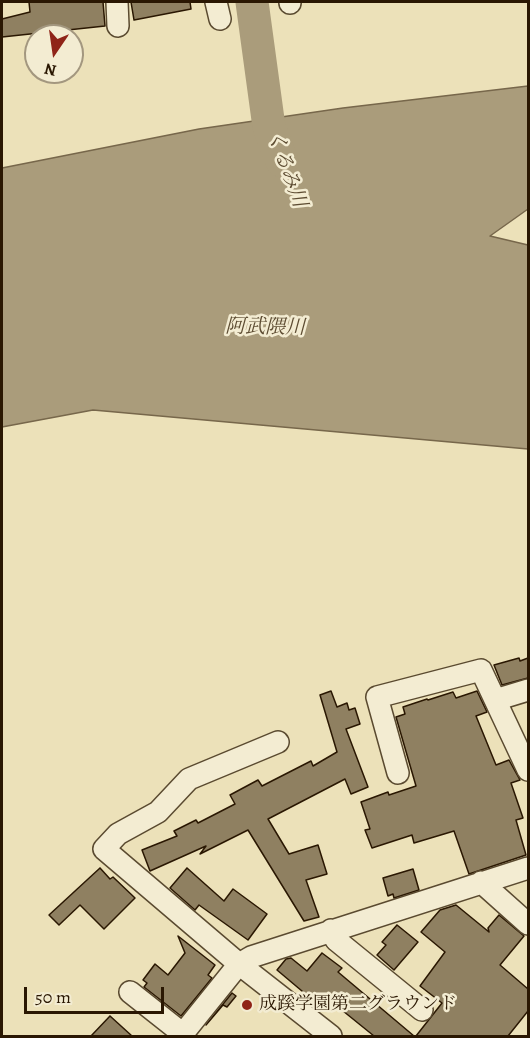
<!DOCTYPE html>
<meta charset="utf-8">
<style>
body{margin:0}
#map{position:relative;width:530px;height:1038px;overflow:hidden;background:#ece1b9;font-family:Alegreya,serif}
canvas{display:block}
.frame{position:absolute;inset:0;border:3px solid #2a1702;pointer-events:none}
.north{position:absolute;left:24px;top:24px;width:60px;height:60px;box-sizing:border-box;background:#f3ecd2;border:2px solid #a3977f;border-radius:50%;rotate:193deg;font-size:16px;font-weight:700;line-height:24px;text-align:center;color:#2a1702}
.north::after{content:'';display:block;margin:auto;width:21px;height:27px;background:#8f2418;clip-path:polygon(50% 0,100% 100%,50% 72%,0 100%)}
.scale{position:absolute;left:24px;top:987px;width:140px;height:27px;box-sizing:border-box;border:3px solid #2a1702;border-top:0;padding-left:8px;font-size:18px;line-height:21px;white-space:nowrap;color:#2a1702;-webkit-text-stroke:4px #f3ecd2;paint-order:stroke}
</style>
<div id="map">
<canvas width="530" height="1038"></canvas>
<div class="frame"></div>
<div class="north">N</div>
<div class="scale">50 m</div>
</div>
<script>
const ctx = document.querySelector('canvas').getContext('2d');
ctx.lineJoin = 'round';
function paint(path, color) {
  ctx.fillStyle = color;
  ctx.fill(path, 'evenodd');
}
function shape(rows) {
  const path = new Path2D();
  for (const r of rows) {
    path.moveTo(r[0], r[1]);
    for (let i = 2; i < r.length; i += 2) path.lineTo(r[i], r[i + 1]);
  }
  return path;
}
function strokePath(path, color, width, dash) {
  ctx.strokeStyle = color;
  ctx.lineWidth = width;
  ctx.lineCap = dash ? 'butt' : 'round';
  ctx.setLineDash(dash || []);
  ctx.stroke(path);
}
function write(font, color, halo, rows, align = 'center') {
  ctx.font = font + ' Alegreya,"Noto Serif JP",serif';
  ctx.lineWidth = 5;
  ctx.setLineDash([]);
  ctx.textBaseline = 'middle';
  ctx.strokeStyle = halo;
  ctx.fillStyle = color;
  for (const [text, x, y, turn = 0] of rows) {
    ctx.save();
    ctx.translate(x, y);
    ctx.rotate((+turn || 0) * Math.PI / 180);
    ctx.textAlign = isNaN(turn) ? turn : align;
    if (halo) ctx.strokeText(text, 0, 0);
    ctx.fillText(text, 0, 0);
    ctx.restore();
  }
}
const water = shape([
 [528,86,528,209,490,236,528,245,528,449,93,410,2,427,2,168,199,129,343,108,528,86]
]);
paint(water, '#aa9c7b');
strokePath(water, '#77674b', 1.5);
strokePath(shape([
 [252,2,269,127,282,161]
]), '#aa9c7b', 33);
const building = shape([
 [29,2,103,2,105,26,2,37,2,19,30,12,29,2],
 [131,2,190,2,191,9,134,20,131,2],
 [519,658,520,661,528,658,528,678,502,685,494,665,519,658],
 [331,691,337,707,347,703,349,710,355,708,360,724,346,729,368,787,351,794,345,779,268,819,289,854,318,845,327,874,306,880,319,917,304,921,248,830,200,854,206,846,150,871,142,850,177,836,174,831,196,820,198,823,235,804,230,795,258,780,262,786,311,761,313,766,337,752,320,695,331,691],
 [477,691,487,712,476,716,496,765,509,760,520,780,511,783,523,818,516,820,526,855,469,874,454,831,414,843,412,835,372,848,365,830,370,829,361,802,388,792,389,795,416,786,396,717,405,714,403,707,427,699,428,700,453,692,456,698,477,691],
 [100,868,110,879,113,877,135,898,104,929,80,905,59,925,49,915,100,868],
 [187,868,224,901,233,889,267,914,248,940,199,905,195,910,170,888,187,868],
 [413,869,419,890,394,898,393,894,388,896,383,878,413,869],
 [456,905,489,932,488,928,499,915,524,936,500,965,528,989,528,1011,508,1036,416,1036,442,1003,420,986,445,952,421,932,440,910,456,905],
 [397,925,418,942,394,970,377,955,386,945,382,942,397,925],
 [178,936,215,965,208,975,212,978,181,1016,144,987,147,983,143,980,155,964,168,975,185,953,178,936],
 [322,953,342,968,338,972,414,1036,374,1036,322,994,315,1002,277,970,286,959,291,958,307,971,322,953],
 [232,993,236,996,227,1007,223,1005,206,1025,232,993],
 [110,1016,132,1036,91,1036,110,1016]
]);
paint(building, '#8f8061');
strokePath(building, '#2a1702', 1.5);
const street = shape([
 [117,2,118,26],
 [216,2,220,19],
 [290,2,290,3],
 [495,700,528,690],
 [278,742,189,779,158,812,118,834,104,849,239,964,331,1036],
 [398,773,377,697,481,670,528,770],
 [481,882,528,924],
 [331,930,336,940,422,1010],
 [130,992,183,1034],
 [181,1036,239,964,251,957,528,868]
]);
strokePath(street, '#5a4a30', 24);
strokePath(street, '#f3ecd2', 21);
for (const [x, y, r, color] of [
 [247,1005,6,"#8f2418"]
]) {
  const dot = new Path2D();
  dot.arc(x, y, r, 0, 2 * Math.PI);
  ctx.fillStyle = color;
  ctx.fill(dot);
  strokePath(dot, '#f3ecd2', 2);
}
write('18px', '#2a1702', '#f3ecd2', [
 ["成蹊学園第二グラウンド",259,1005]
], 'left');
write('italic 20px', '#5d4c32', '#f3ecd2', [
 ["くるみ川",286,169,70],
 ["阿武隈川",265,328,1]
]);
</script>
